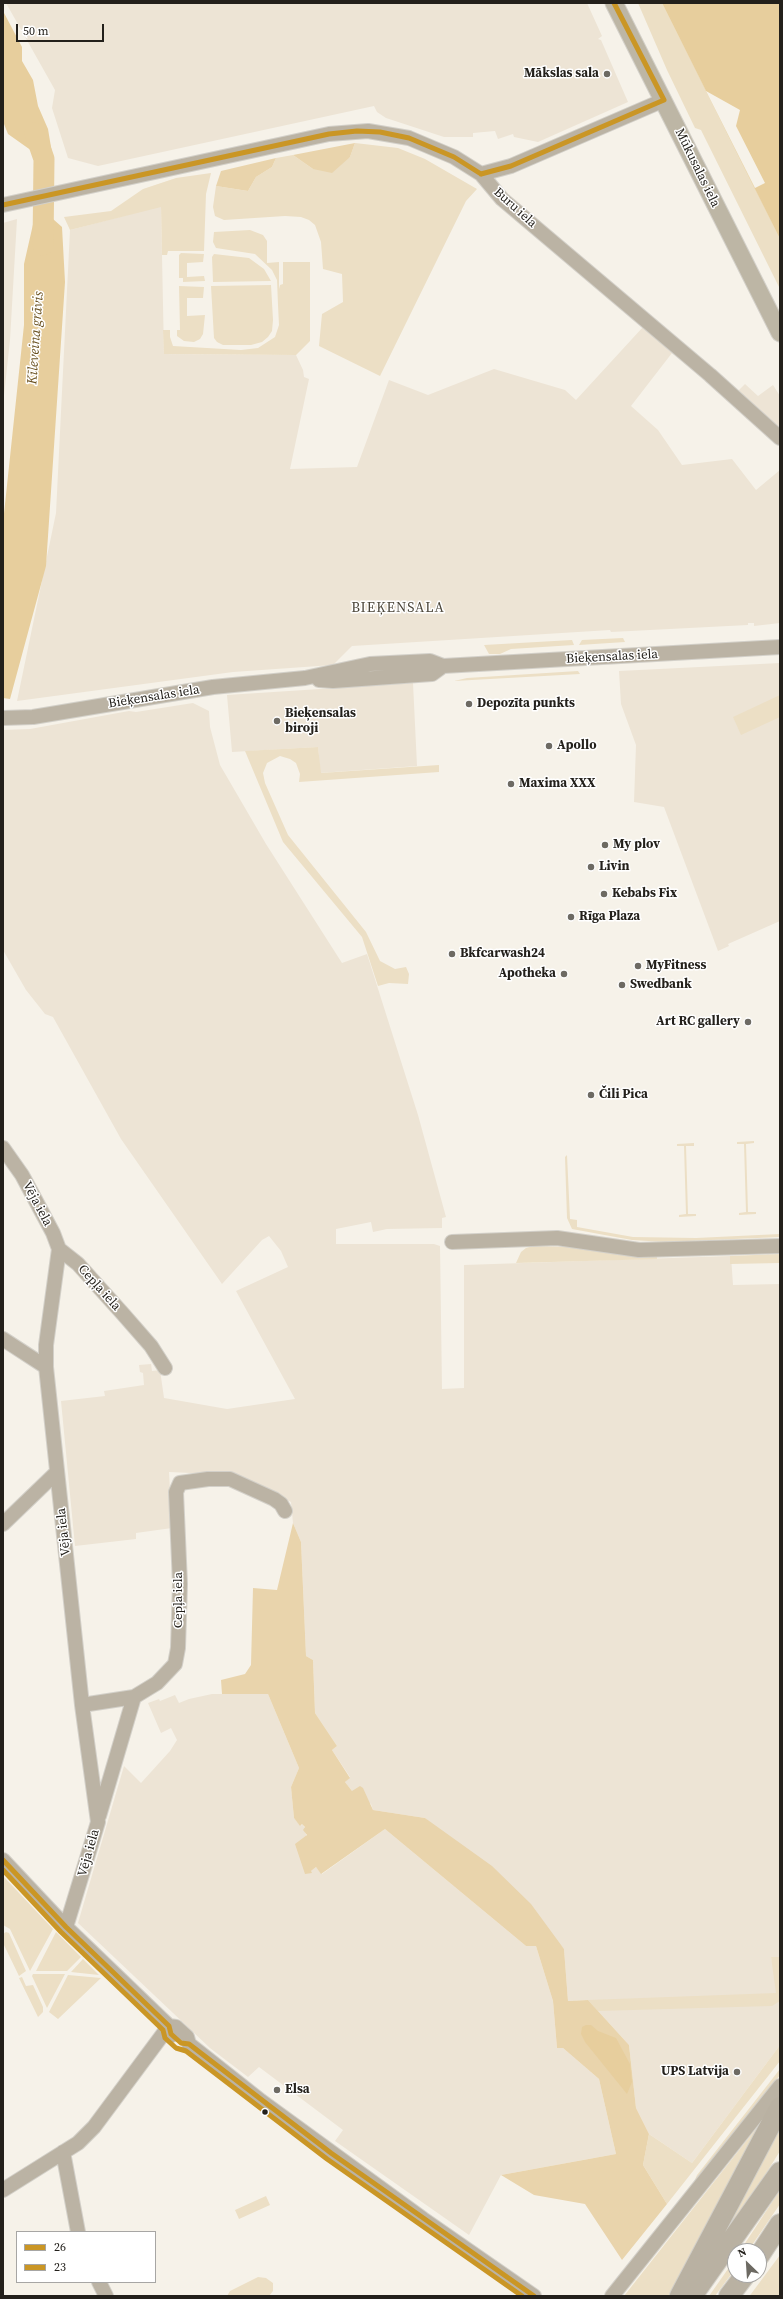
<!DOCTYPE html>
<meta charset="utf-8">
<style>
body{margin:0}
#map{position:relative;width:783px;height:2299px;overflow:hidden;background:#f6f2e9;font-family:"Source Serif 4",serif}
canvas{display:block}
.frame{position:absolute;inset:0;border:4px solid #23201b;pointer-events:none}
.legend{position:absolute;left:16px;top:2231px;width:140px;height:52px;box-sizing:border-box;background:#fff;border:1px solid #a7a6a4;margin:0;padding:5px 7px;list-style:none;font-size:12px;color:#23201b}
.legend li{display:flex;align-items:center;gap:8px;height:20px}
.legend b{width:20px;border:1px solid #a7a6a4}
.north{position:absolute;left:727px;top:2243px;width:40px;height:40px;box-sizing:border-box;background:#fff;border:1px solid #a7a6a4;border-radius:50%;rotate:335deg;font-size:11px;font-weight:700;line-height:16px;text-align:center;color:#23201b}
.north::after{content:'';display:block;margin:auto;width:14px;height:18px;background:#6d6a63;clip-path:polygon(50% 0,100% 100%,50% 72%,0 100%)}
.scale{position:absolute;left:16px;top:24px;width:88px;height:18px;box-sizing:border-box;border:2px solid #23201b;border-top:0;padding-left:5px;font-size:12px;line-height:14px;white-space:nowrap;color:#23201b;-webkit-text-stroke:3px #fff;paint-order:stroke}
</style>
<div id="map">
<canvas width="783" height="2299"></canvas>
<div class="frame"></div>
<ul class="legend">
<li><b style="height:5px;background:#ca9625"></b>26</li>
<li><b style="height:5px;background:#ca9625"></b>23</li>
</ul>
<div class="north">N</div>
<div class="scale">50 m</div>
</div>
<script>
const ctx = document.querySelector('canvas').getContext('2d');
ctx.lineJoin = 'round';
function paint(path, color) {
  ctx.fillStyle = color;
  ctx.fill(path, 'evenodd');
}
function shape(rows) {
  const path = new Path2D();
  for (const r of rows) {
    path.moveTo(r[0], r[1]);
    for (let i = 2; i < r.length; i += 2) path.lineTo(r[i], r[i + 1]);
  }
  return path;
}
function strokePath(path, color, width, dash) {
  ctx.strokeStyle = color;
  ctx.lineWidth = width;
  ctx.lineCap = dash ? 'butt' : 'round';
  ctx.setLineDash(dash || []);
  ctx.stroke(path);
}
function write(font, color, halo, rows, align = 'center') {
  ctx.font = font + ' "Source Serif 4",serif';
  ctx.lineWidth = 3;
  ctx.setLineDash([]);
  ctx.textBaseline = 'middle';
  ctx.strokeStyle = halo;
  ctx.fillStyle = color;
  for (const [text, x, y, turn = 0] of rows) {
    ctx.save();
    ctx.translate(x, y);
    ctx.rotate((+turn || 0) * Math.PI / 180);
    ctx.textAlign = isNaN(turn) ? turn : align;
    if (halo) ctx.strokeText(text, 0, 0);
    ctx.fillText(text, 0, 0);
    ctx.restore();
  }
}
paint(shape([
 [6,3,587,3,602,36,598,39,601,40,628,102,538,142,514,137,513,134,498,139,495,131,473,133,473,137,444,137,386,118,377,112,374,106,98,166,68,158,52,108,55,90],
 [161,206,164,354,296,355,303,370,304,377,309,379,290,469,357,467,389,380,428,395,494,369,565,390,576,400,643,327,672,353,631,406,658,430,682,465,732,459,756,490,780,470,780,623,754,626,754,623,748,623,748,625,611,632,610,630,352,646,333,665,233,672,17,701,56,513,70,230],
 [17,219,10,340,3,405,3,223],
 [745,384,758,396,773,385,780,396,780,430,737,392],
 [780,663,780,921,728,944,729,946,718,951,664,807,634,802,636,745,621,704,619,671],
 [413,683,417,766,320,773,318,747,232,752,227,695],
 [193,703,209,711,210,727,220,765,266,844,342,963,367,954,418,1115,446,1217,442,1218,442,1228,387,1229,373,1232,371,1222,336,1229,336,1244,434,1244,440,1246,442,1389,464,1388,464,1265,731,1256,733,1285,780,1284,780,1957,771,1957,780,1998,780,2045,692,2163,649,2134,636,2108,629,2045,588,2000,568,2001,564,1949,425,1818,373,1810,371,1804,352,1791,345,1782,350,1777,332,1750,337,1746,315,1713,313,1660,306,1656,301,1542,293,1523,291,1502,271,1492,213,1474,169,1472,172,1528,136,1533,136,1539,75,1546,61,1401,105,1396,104,1391,144,1385,143,1373,140,1372,139,1365,151,1364,152,1371,160,1370,164,1398,227,1409,295,1399,236,1291,288,1267,281,1251,269,1236,262,1240,222,1284,121,1139,53,1017,45,1014,26,990,3,950,3,730,30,729,129,711,136,712],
 [212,1694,268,1694,299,1768,291,1787,294,1818,301,1826,302,1824,305,1828,311,1871,316,1867,322,1874,385,1829,526,1946,536,1946,553,2001,557,2048,563,2048,599,2079,616,2154,501,2175,469,2235,335,2141,343,2130,259,2067,248,2077,210,2048,78,1923,124,1766,141,1783,170,1751,177,1740,171,1728,161,1733,148,1703,159,1699,160,1701,175,1695,179,1703,189,1699]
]), '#ede4d5');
paint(shape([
 [638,3,662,3,755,188,780,239,780,289,701,130,695,128,667,70],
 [355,143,398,148,425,159,477,189,466,201,380,376,319,346,322,314,343,302,342,274,323,269,321,242,315,225,309,220,301,217,285,216,224,220,215,216,213,207,216,186,248,191,256,177,272,167,276,158,293,155,313,169,350,157],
 [211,173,206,194,204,251,168,251,167,255,162,255,161,207,70,230,64,217,111,211,143,189,176,178],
 [250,230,263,235,267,241,267,263,279,262,279,289,280,285,283,284,283,262,310,262,310,341,296,355,164,354,163,330,170,330,170,337,173,346,241,350,258,348,275,337,279,325,278,305,277,280,272,270,255,254,216,248,213,242,214,232],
 [181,253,204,254,203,262,187,263,187,277,204,276,205,281,183,282,183,278,179,278,179,255],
 [214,254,249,258,264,269,271,281,213,282,212,257],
 [271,285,273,320,272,331,268,337,262,342,251,345,223,345,217,342,214,338,211,286],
 [179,286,204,287,203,298,187,298,187,316,205,315,203,334,200,339,194,342,184,341,177,336,177,330,180,330],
 [623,638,625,642,579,645,582,640],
 [572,640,574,645,511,649,500,654,489,654,484,645],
 [578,671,580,674,454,681,467,678],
 [780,695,780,717,741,735,733,717],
 [318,747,321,773,439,765,439,772,299,782,300,774,296,763,290,759,280,756,267,763,263,773,265,783,288,835,366,932,380,961,395,969,406,967,409,974,408,984,389,983,378,986,362,937,283,842,245,751],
 [754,1141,754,1143,746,1144,748,1212,756,1212,756,1214,739,1215,739,1213,746,1212,744,1144,737,1144,737,1142],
 [694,1143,694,1146,686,1146,688,1214,696,1214,696,1216,679,1217,679,1215,686,1214,684,1146,677,1146,677,1144],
 [567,1155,570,1219,577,1220,577,1227,633,1237,696,1238,780,1234,780,1237,665,1242,632,1240,572,1229,567,1218,565,1157],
 [533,1246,575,1247,637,1257,657,1257,657,1259,516,1263,521,1252,526,1248],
 [780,1254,780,1263,730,1264,730,1256],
 [3,1876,53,1929,30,1971,10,1929,3,1925],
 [6,1932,9,1933,26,1971,19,1976,3,1943,3,1934],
 [56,1932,81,1957,67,1971,36,1971],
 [771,1957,780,1957,780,2001,772,2006,598,2011,588,2000,776,1993],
 [83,1959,99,1975,71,1972],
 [33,1974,65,1974,47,2008,32,1976],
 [68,1975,101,1978,58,2019,49,2012],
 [22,1977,26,1986,33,1985,43,2007,43,2012,38,2017,19,1978],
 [780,2045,780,2061,667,2204,643,2165,649,2134,692,2163],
 [780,2069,780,2075,765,2096,694,2182,697,2175],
 [780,2119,780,2151,745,2207,708,2259],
 [762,2121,670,2296,624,2296,725,2168],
 [780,2190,780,2204,748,2251,740,2251],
 [266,2196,270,2205,239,2219,235,2210],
 [780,2255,780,2296,749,2296,751,2294],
 [735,2259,735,2269,715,2296,709,2296],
 [258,2277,266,2278,273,2283,273,2291,269,2296,227,2296,230,2291]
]), '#ecdfc5');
paint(shape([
 [355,143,350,157,332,173,313,169,293,155],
 [276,158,272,167,256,177,248,191,216,186,221,171],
 [293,1523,301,1542,306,1656,313,1660,315,1713,337,1746,332,1750,350,1778,345,1782,352,1791,360,1786,363,1788,373,1810,425,1818,492,1866,531,1904,564,1949,568,2001,588,2000,629,2045,636,2108,649,2134,643,2165,667,2204,622,2260,585,2204,534,2195,501,2175,616,2154,599,2079,563,2048,557,2048,553,2001,536,1946,526,1946,385,1829,321,1874,316,1867,311,1871,312,1873,305,1874,295,1844,307,1835,303,1830,305,1827,302,1824,300,1826,294,1818,291,1787,299,1768,268,1694,222,1694,221,1680,245,1674,251,1665,253,1588,277,1590]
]), '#e9d4ac');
paint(shape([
 [662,3,780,3,780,239],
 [3,11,22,47,22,61,33,80,38,106,48,129,53,159,38,159,32,151,8,134,4,124],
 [37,215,52,215,53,219,62,227,65,282,46,566,10,699,3,698,3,523,24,325,24,264,34,220],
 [586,2025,591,2025,598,2031,616,2038,630,2064,632,2082,627,2094,585,2042,581,2034,582,2027]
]), '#e7ce9d');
paint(shape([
 [706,91,740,110,736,126,765,183,755,188]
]), '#f6f2e9');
strokePath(shape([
 [35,133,44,159,43,245]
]), '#e7ce9d', 21);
const minor = shape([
 [481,174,511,166,664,100],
 [3,205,329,134,368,131,409,138,454,157,481,174,502,199,710,375,780,438],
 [319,680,333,681,432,674,443,666],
 [3,718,33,717,213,687,305,678,370,664,430,661,443,666,780,647],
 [3,1148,22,1175,53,1233,59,1249,46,1345,46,1367,82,1705,98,1822,66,1927],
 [452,1242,557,1238,639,1250,780,1246],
 [59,1249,78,1264,123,1314,151,1346,165,1368],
 [3,1339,46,1367],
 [3,1524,57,1472],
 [82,1705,134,1697,157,1683,175,1664,178,1648,180,1584,176,1492,180,1483,208,1479,230,1479,274,1499,281,1504,285,1511],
 [99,1816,134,1697],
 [3,1860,66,1927,169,2026,172,2035],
 [169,2026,176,2027,187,2037,189,2044,261,2101,423,2219,534,2296],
 [63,2152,78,2232],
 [3,2190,78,2143,94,2127,169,2026],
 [99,2282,106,2296],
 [612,2296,780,2086]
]);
const major = shape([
 [614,3,780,333]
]);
const highway = shape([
 [759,2256,780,2224],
 [680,2296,780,2107],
 [692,2296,780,2172],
 [729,2296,745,2275]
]);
strokePath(minor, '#d3d0c9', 16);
strokePath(major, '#d3d0c9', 19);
strokePath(highway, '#d3d0c9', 22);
strokePath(minor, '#bbb3a4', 14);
strokePath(major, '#bdb6a5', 17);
strokePath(highway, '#b9b1a2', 20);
strokePath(shape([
 [614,3,664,100],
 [481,174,511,166,664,100],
 [3,205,329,134,357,131,380,132,409,138,454,157,481,174],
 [3,1860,66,1927,169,2026,171,2034,181,2043,189,2044,331,2153,534,2296]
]), '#ca9625', 5);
strokePath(shape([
 [3,1870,61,1932,163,2030,165,2038,176,2048,186,2051,327,2159,522,2296]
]), '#ca9625', 5);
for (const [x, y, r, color] of [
 [607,74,4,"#6d6a63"],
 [469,704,4,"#6d6a63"],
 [277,721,4,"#6d6a63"],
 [549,746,4,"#6d6a63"],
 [511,784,4,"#6d6a63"],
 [605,845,4,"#6d6a63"],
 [591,867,4,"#6d6a63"],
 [604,894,4,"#6d6a63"],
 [571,917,4,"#6d6a63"],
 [452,954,4,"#6d6a63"],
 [638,966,4,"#6d6a63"],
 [564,974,4,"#6d6a63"],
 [622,985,4,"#6d6a63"],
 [748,1022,4,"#6d6a63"],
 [591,1095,4,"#6d6a63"],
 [737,2072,4,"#6d6a63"],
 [277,2090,4,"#6d6a63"],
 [265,2112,3.5,"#23201b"]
]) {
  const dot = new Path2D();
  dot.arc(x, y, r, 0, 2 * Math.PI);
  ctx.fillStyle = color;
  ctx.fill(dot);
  strokePath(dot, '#fff', 1.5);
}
write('bold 13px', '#23201b', '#fff', [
 ["Mākslas sala",599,74,"right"],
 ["Depozīta punkts",477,704],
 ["Bieķensalas",285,714],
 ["biroji",285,729],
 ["Apollo",557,746],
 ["Maxima XXX",519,784],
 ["My plov",613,845],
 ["Livin",599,867],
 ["Kebabs Fix",612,894],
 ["Rīga Plaza",579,917],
 ["Bkfcarwash24",460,954],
 ["MyFitness",646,966],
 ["Apotheka",556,974,"right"],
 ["Swedbank",630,985],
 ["Art RC gallery",740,1022,"right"],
 ["Čili Pica",599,1095],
 ["UPS Latvija",729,2072,"right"],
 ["Elsa",285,2090]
], 'left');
write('13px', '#23201b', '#fff', [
 ["Mūkusalas iela",697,168,64],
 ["Buru iela",515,208,42],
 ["Bieķensalas iela",612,657,-3],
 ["Bieķensalas iela",154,697,-9],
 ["Vēja iela",37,1204,62],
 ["Cepļa iela",99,1288,48],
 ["Vēja iela",64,1532,-96],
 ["Cepļa iela",179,1600,-90],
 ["Vēja iela",89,1853,-74]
]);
write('italic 14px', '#6b5221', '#fff', [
 ["Kīleveina grāvis",36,338,-86]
]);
ctx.letterSpacing = '1px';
write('14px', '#4b4539', '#fff', [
 ["BIEĶENSALA",398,608]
]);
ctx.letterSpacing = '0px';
</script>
